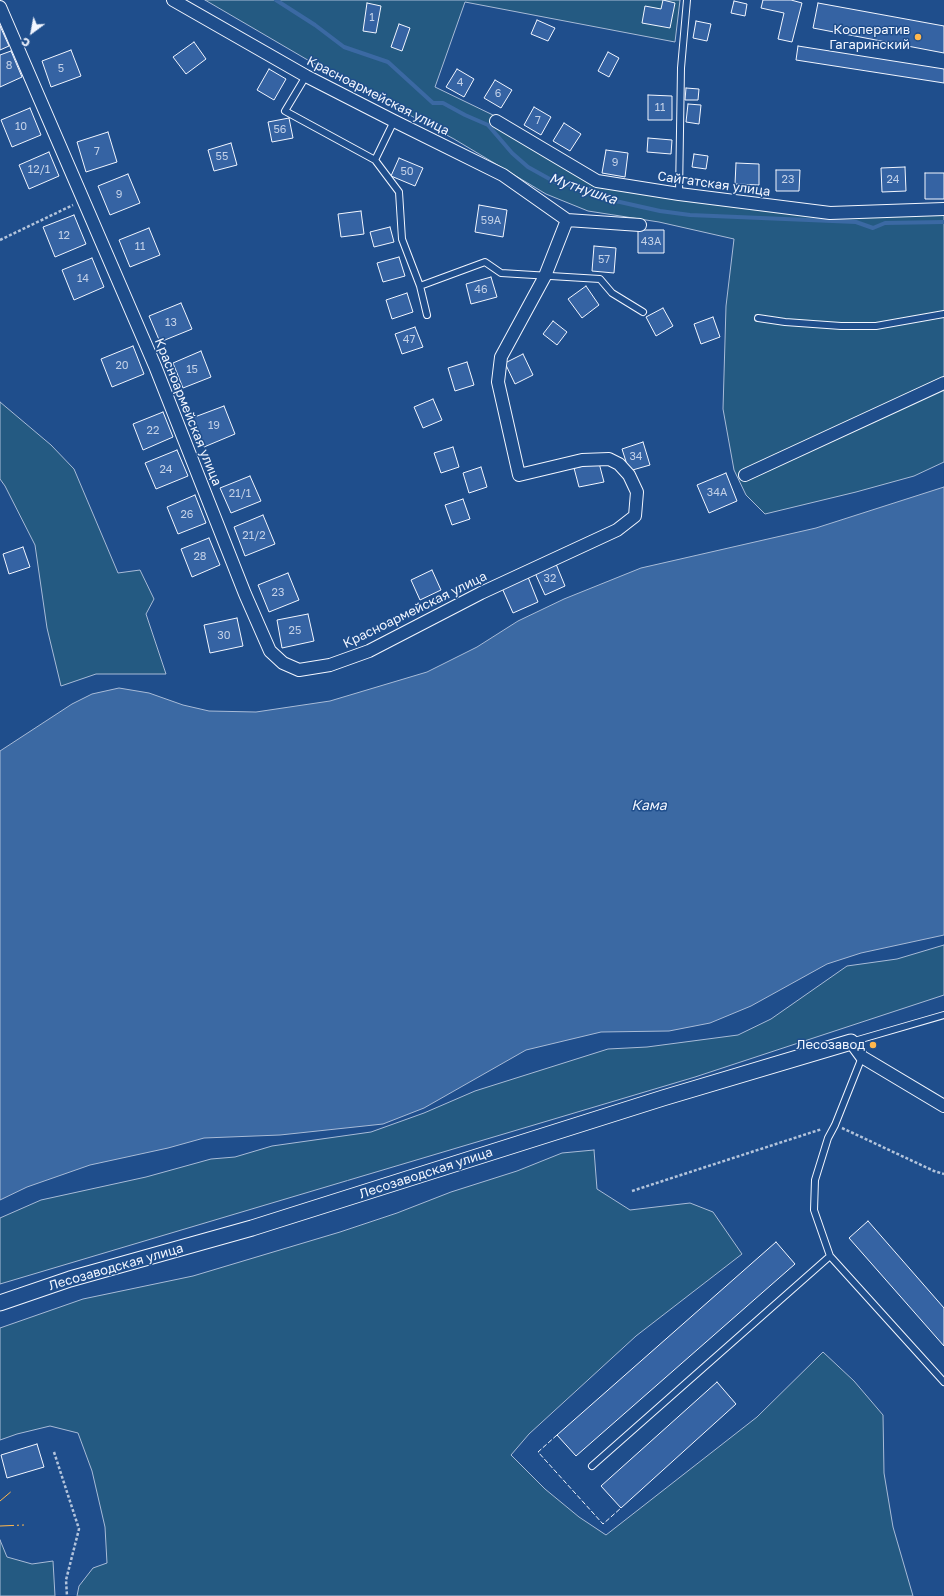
<!DOCTYPE html>
<meta charset="utf-8">
<style>
body{margin:0}
#map{position:relative;width:944px;height:1596px;overflow:hidden;background:#1f4e8c;font-family:"Golos Text",sans-serif}
canvas{display:block}
.north{position:absolute;left:12px;top:12px;width:40px;height:40px;-webkit-text-stroke:3px #1f4e8c;paint-order:stroke;rotate:212deg;font-size:11px;font-weight:700;line-height:16px;text-align:center;color:#f2f6ff}
.north::after{content:'';display:block;margin:auto;width:14px;height:18px;background:#f2f6ff;clip-path:polygon(50% 0,100% 100%,50% 72%,0 100%)}
</style>
<div id="map">
<canvas width="944" height="1596"></canvas>
<div class="north">С</div>
</div>
<script>
const ctx = document.querySelector('canvas').getContext('2d');
ctx.lineJoin = 'round';
function paint(path, color) {
  ctx.fillStyle = color;
  ctx.fill(path, 'evenodd');
}
function shape(rows) {
  const path = new Path2D();
  for (const r of rows) {
    path.moveTo(r[0], r[1]);
    for (let i = 2; i < r.length; i += 2) path.lineTo(r[i], r[i + 1]);
  }
  return path;
}
function strokePath(path, color, width, dash) {
  ctx.strokeStyle = color;
  ctx.lineWidth = width;
  ctx.lineCap = dash ? 'butt' : 'round';
  ctx.setLineDash(dash || []);
  ctx.stroke(path);
}
function write(font, color, halo, rows, align = 'center') {
  ctx.font = font + ' "Golos Text",sans-serif';
  ctx.lineWidth = 3;
  ctx.setLineDash([]);
  ctx.textBaseline = 'middle';
  ctx.strokeStyle = halo;
  ctx.fillStyle = color;
  for (const [text, x, y, turn = 0] of rows) {
    ctx.save();
    ctx.translate(x, y);
    ctx.rotate((+turn || 0) * Math.PI / 180);
    ctx.textAlign = isNaN(turn) ? turn : align;
    if (halo) ctx.strokeText(text, 0, 0);
    ctx.fillText(text, 0, 0);
    ctx.restore();
  }
}
const green = shape([
 [205,0,680,0,675,42,465,2,435,87,495,116,595,184,686,200,944,213,944,462,914,476,856,492,765,514,746,495,734,470,723,409,726,306,734,239,659,222,588,211,546,194,454,139,306,59,205,0],
 [0,402,51,445,74,469,118,573,140,570,154,599,146,614,166,674,96,674,61,686,47,628,35,545,5,486,0,479,0,402],
 [944,945,944,995,695,1077,0,1284,0,1218,41,1200,146,1177,211,1159,235,1157,272,1146,371,1132,424,1113,475,1091,608,1049,647,1047,738,1035,771,1019,847,966,897,959,944,945],
 [594,1150,597,1189,630,1210,690,1203,713,1212,742,1254,636,1336,529,1434,511,1455,545,1489,579,1517,606,1535,757,1417,823,1352,854,1381,883,1415,884,1473,893,1527,913,1596,77,1596,79,1586,93,1568,107,1563,105,1527,92,1471,78,1433,50,1426,17,1434,0,1440,0,1328,83,1299,193,1276,340,1232,397,1213,451,1192,517,1171,562,1153,594,1150],
 [0,1540,7,1557,32,1564,53,1561,55,1596,0,1596,0,1540]
]);
paint(green, '#245a82');
strokePath(green, '#a8bbd7', 1);
const water = shape([
 [944,487,944,935,861,953,827,964,751,1006,710,1023,669,1031,601,1032,526,1050,424,1108,383,1124,280,1135,204,1138,168,1148,90,1165,27,1187,0,1200,0,751,72,704,92,694,119,688,149,693,183,705,209,711,256,712,330,701,427,672,477,647,518,621,564,599,641,568,816,528,944,487]
]);
paint(water, '#3b69a3');
strokePath(water, '#a8bbd7', 1);
strokePath(shape([
 [276,0,315,25,344,47,388,62,433,103,443,103,465,115,488,125,512,153,528,167,555,182,590,189,611,200,660,211,690,215,856,222,873,228,885,223,944,222]
]), '#3b69a3', 4);
const building = shape([
 [663,0,675,3,670,28,642,23,645,6,661,9,663,0],
 [763,0,791,0,802,3,792,42,778,39,784,13,761,8,763,0],
 [734,1,747,4,745,16,731,13,734,1],
 [367,3,381,6,376,33,363,31,367,3],
 [818,3,944,26,944,53,813,28,818,3],
 [537,20,555,28,548,41,531,34,537,20],
 [696,21,711,24,707,41,693,38,696,21],
 [399,24,410,28,402,51,391,47,399,24],
 [0,26,9,46,0,50,0,26],
 [194,42,206,59,186,74,173,57,194,42],
 [798,46,944,69,944,83,796,60,798,46],
 [71,50,81,76,51,87,42,61,71,50],
 [11,51,22,77,0,87,0,55,11,51],
 [608,52,619,58,609,77,598,71,608,52],
 [269,69,286,79,274,100,257,90,269,69],
 [457,69,474,79,464,97,446,87,457,69],
 [495,80,512,90,501,108,484,98,495,80],
 [686,88,699,89,698,100,685,100,686,88],
 [648,95,672,96,672,120,648,120,648,95],
 [688,104,701,105,699,124,686,122,688,104],
 [534,107,551,117,541,135,524,125,534,107],
 [30,108,41,135,12,147,1,120,30,108],
 [289,118,293,138,272,142,268,122,289,118],
 [564,123,581,134,570,151,553,141,564,123],
 [108,132,117,162,86,172,77,142,108,132],
 [648,138,672,140,671,154,647,152,648,138],
 [231,143,237,165,214,171,208,150,231,143],
 [606,150,628,153,625,177,602,173,606,150],
 [49,152,59,176,29,189,19,165,49,152],
 [694,154,708,156,706,169,692,167,694,154],
 [399,158,423,168,415,186,391,176,399,158],
 [736,163,759,164,759,185,735,184,736,163],
 [905,167,906,191,882,192,881,168,905,167],
 [776,170,800,170,799,191,776,191,776,170],
 [925,173,944,173,944,199,925,199,925,173],
 [128,174,140,203,110,215,98,186,128,174],
 [479,205,507,210,503,237,475,232,479,205],
 [361,211,364,234,341,237,338,214,361,211],
 [74,215,86,244,55,257,43,227,74,215],
 [390,227,394,242,374,247,370,232,390,227],
 [149,228,160,255,130,267,119,240,149,228],
 [638,230,664,230,664,253,638,253,638,230],
 [594,246,616,248,614,273,592,271,594,246],
 [399,257,405,276,383,282,377,263,399,257],
 [92,258,104,287,74,300,62,270,92,258],
 [491,277,497,297,471,304,466,284,491,277],
 [586,286,599,305,582,318,568,299,586,286],
 [407,293,413,312,392,319,386,300,407,293],
 [181,303,192,329,160,342,149,316,181,303],
 [663,308,673,326,656,336,646,317,663,308],
 [713,317,720,337,701,344,694,324,713,317],
 [553,321,567,332,557,345,543,334,553,321],
 [415,327,423,347,402,354,395,334,415,327],
 [133,346,144,374,112,387,101,359,133,346],
 [201,351,211,377,183,388,173,363,201,351],
 [523,354,533,375,515,384,505,363,523,354],
 [467,362,474,385,455,391,448,368,467,362],
 [433,399,442,420,423,428,414,407,433,399],
 [224,406,235,434,204,447,192,418,224,406],
 [163,412,173,437,143,450,133,424,163,412],
 [643,442,650,465,629,471,622,449,643,442],
 [453,447,459,467,441,473,434,453,453,447],
 [177,450,188,476,156,489,145,463,177,450],
 [599,463,604,482,579,487,574,468,599,463],
 [481,467,487,487,469,493,463,473,481,467],
 [726,473,737,501,709,513,697,485,726,473],
 [250,476,261,501,231,513,220,488,250,476],
 [195,495,206,523,178,534,167,507,195,495],
 [463,499,470,519,452,525,445,505,463,499],
 [263,515,275,544,245,556,234,527,263,515],
 [209,538,220,565,192,577,181,549,209,538],
 [23,547,30,567,9,574,3,554,23,547],
 [556,564,565,586,545,595,535,573,556,564],
 [432,570,441,590,420,600,411,580,432,570],
 [288,573,299,600,269,612,258,585,288,573],
 [528,577,538,602,513,613,502,588,528,577],
 [308,614,314,641,282,648,277,620,308,614],
 [237,618,243,646,210,653,204,625,237,618],
 [868,1221,944,1308,944,1346,849,1238,868,1221],
 [776,1242,795,1264,576,1456,557,1435,776,1242],
 [717,1382,736,1404,621,1508,601,1486,717,1382],
 [37,1444,44,1467,7,1478,1,1455,37,1444]
]);
paint(building, '#3563a3');
strokePath(building, '#f2f6ff', 1);
const service = shape([
 [306,76,285,111,375,160,399,192,402,239,420,286,427,315],
 [375,160,394,121],
 [679,194,681,68,687,0],
 [420,286,485,262,501,273,600,279,612,293,643,312],
 [758,318,785,322,841,326,876,326,944,314],
 [851,1042,944,1015],
 [862,1057,835,1125,828,1138,815,1180,814,1210,830,1256,944,1382],
 [592,1466,830,1256]
]);
const minor = shape([
 [173,0,306,76,394,121,503,175,567,220,640,225],
 [0,7,155,366,245,594,270,651,283,663,299,670,330,665,369,651,481,593,617,530,635,516,637,492,629,475,619,464,609,459,582,460,519,475,498,382,501,357,545,276,567,220],
 [496,121,597,181,679,194,830,213,944,209],
 [745,475,944,383],
 [851,1042,862,1057,944,1106]
]);
const tertiary = shape([
 [0,1303,70,1279,252,1228,663,1098,851,1042]
]);
strokePath(service, '#f2f6ff', 8);
strokePath(minor, '#f2f6ff', 14);
strokePath(tertiary, '#f2f6ff', 17);
strokePath(shape([
 [0,240,73,205],
 [842,1128,934,1171,944,1174],
 [632,1191,822,1129],
 [54,1452,79,1529,66,1580,67,1596]
]), '#b3c4dc', 2.5, [3, 2]);
strokePath(service, '#1f4e8c', 6);
strokePath(minor, '#1f4e8c', 12);
strokePath(tertiary, '#1f4e8c', 15);
strokePath(shape([
 [557,1435,538,1452,603,1524,621,1508]
]), '#f2f6ff', 1, [5, 2]);
strokePath(shape([
 [0,1501,13,1490],
 [0,1526,24,1525]
]), '#ffb74d', 1, [14, 3, 2, 3]);
for (const [x, y, r, color] of [
 [918,37,4,"#ffb74d"],
 [873,1045,4,"#ffb74d"]
]) {
  const dot = new Path2D();
  dot.arc(x, y, r, 0, 2 * Math.PI);
  ctx.fillStyle = color;
  ctx.fill(dot);
  strokePath(dot, '#1f4e8c', 1.5);
}
write('11px', '#c3d1e8', null, [
 ["1",372,18],
 ["8",9,66],
 ["5",61,69],
 ["4",460,83],
 ["6",498,94],
 ["11",660,108],
 ["7",538,121],
 ["10",21,127],
 ["56",280,130],
 ["7",97,152],
 ["55",222,157],
 ["9",615,163],
 ["12/1",39,170],
 ["50",407,172],
 ["23",788,180],
 ["24",893,180],
 ["9",119,195],
 ["59А",491,221],
 ["12",64,236],
 ["43А",651,242],
 ["11",140,247],
 ["57",604,260],
 ["14",83,279],
 ["46",481,290],
 ["13",171,323],
 ["47",409,340],
 ["20",122,366],
 ["15",192,370],
 ["19",214,426],
 ["22",153,431],
 ["34",636,457],
 ["24",166,470],
 ["34А",717,493],
 ["21/1",240,494],
 ["26",187,515],
 ["21/2",254,536],
 ["28",200,557],
 ["32",550,579],
 ["23",278,593],
 ["25",295,631],
 ["30",224,636]
]);
write('13px', '#f2f6ff', '#1f4e8c', [
 ["Кооператив",910,30],
 ["Гагаринский",910,45],
 ["Лесозавод",865,1045]
], 'right');
write('13px', '#f2f6ff', '#1f4e8c', [
 ["Красноармейская улица",378,96,27],
 ["Сайгатская улица",714,184,8],
 ["Красноармейская улица",188,412,68],
 ["Красноармейская улица",415,610,-26],
 ["Лесозаводская улица",426,1173,-18],
 ["Лесозаводская улица",116,1267,-16]
]);
write('italic 14px', '#f2f6ff', '#1f4e8c', [
 ["Мутнушка",583,189,19],
 ["Кама",649,806]
]);
</script>
